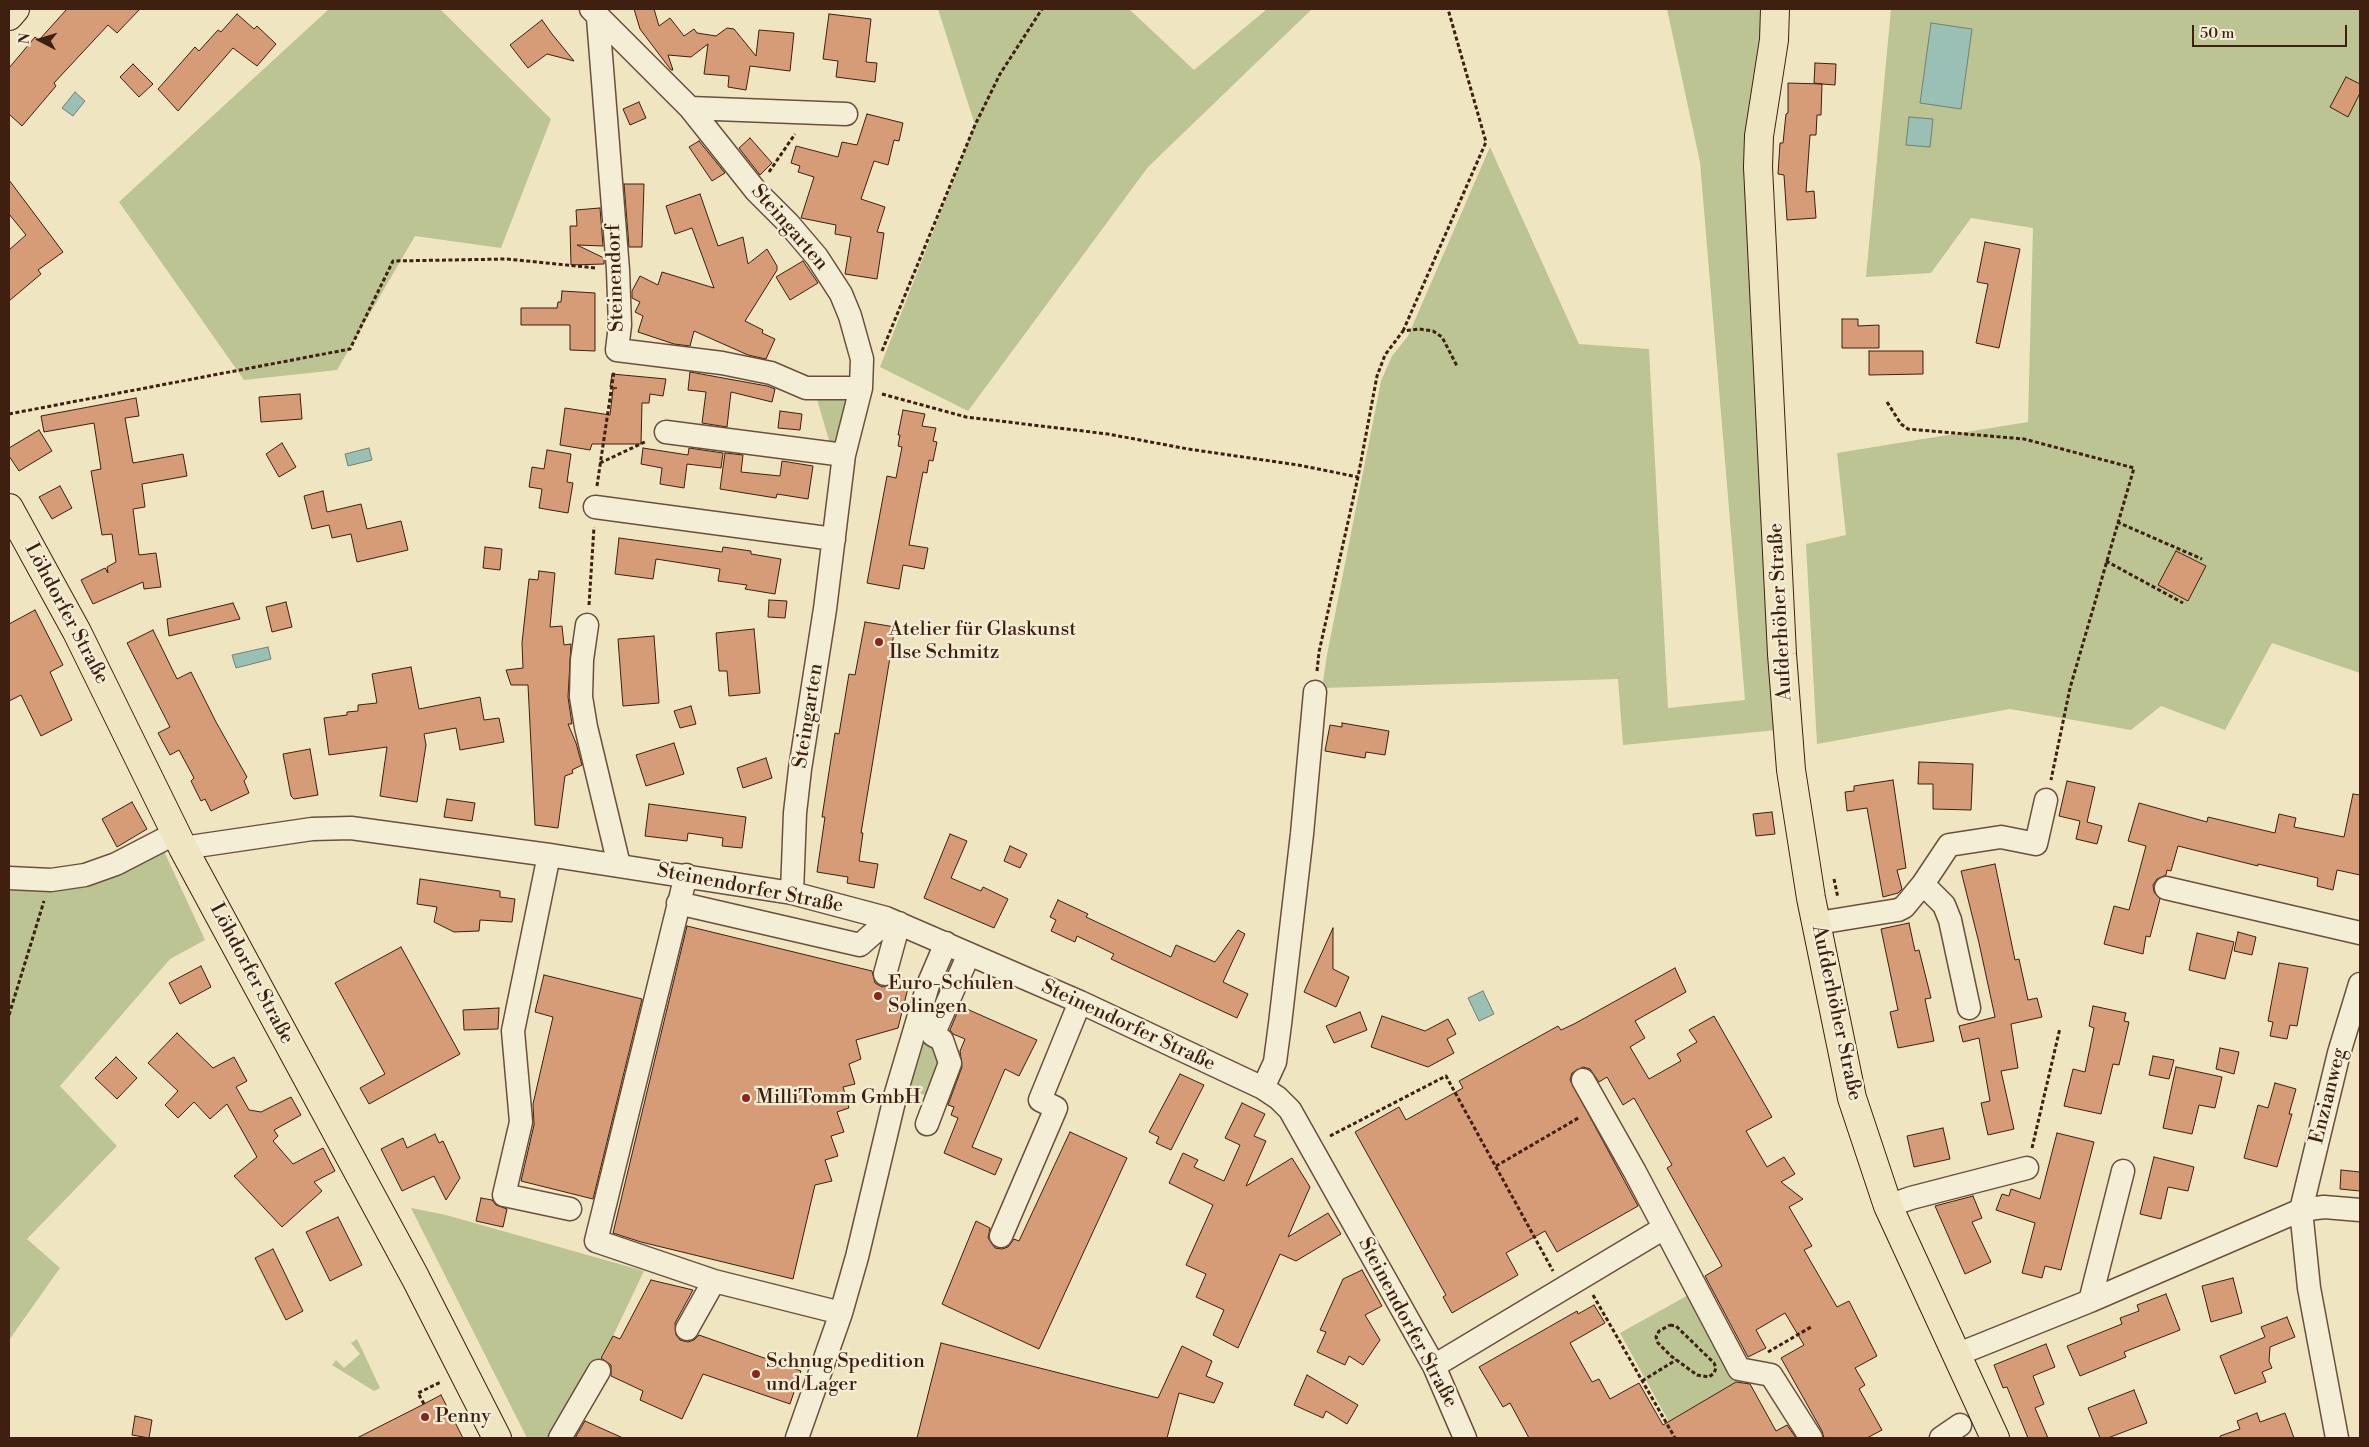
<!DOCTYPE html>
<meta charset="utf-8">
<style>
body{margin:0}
#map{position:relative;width:2369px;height:1447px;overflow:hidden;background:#f0e5c1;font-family:"Libre Bodoni",serif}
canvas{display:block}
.frame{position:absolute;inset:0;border:10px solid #3e1f10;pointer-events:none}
.north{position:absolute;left:15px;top:15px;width:50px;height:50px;-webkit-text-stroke:4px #f5eed7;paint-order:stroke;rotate:275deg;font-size:14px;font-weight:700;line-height:20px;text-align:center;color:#3e1f10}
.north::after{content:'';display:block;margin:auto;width:18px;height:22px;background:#3e1f10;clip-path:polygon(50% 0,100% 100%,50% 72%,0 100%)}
.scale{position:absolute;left:2192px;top:25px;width:155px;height:22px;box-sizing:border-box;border:2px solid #3e1f10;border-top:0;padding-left:6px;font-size:15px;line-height:18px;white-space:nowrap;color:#3e1f10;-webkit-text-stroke:4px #f5eed7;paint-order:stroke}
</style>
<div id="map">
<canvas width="2369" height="1447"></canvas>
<div class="frame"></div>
<div class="north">N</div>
<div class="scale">50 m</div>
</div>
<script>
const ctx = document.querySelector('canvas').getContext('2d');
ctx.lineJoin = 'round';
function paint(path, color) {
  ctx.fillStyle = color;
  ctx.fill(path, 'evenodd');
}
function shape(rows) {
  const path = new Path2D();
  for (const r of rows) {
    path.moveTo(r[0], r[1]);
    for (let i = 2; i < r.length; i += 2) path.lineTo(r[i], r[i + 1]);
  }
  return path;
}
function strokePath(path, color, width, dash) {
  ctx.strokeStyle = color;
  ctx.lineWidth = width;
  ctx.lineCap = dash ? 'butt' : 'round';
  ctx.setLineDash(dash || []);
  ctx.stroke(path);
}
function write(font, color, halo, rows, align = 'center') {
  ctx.font = font + ' "Libre Bodoni",serif';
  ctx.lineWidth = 4.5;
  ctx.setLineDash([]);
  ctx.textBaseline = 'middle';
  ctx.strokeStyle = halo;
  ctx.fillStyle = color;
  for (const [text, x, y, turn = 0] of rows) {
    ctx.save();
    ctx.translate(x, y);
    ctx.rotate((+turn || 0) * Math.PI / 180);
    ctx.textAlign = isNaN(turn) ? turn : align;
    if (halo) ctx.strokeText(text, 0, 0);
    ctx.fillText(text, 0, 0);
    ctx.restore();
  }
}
paint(shape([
 [329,9,440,9,551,119,501,248,415,236,337,370,244,380,119,202],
 [938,9,1129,9,1194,70,1267,9,1312,9,1148,167,968,411,880,367,975,125],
 [1667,9,1763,9,1748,146,1777,730,1623,745,1618,679,1322,688,1327,655,1381,381,1392,356,1408,336,1490,147,1579,344,1649,349,1668,708,1745,700,1700,162],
 [1891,9,2360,9,2360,673,2272,643,2225,730,2161,706,2131,730,2010,709,1817,744,1806,544,1846,535,1837,453,2028,422,2033,228,1971,218,1931,273,1866,277],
 [851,392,840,446,831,447,816,396],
 [163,849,205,940,170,959,60,1086,117,1146,27,1239,60,1268,9,1340,9,887,60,890],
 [922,1042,939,1049,946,1063,931,1097,909,1090,906,1077],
 [411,1208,446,1215,644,1271,613,1336,554,1438,527,1438],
 [1692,1293,1739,1380,1669,1422,1620,1333],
 [357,1339,380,1388,374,1391,332,1365,336,1360,344,1368,360,1354,351,1343]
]), '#bbc492');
const water = shape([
 [1931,23,1972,29,1961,109,1920,103,1931,23],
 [75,92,85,101,73,116,62,108,75,92],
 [1909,117,1933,119,1930,147,1906,145,1909,117],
 [369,448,372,460,348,466,345,454,369,448],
 [268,647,271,659,236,668,232,655,268,647],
 [1483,991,1494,1014,1479,1021,1468,998,1483,991]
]);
paint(water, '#9abfb5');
strokePath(water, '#757f73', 1);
const building = shape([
 [67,9,140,9,117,33,108,25,54,83,56,86,22,126,9,114,9,68,35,37,39,40,67,9],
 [634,9,654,9,659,26,670,18,684,36,694,29,697,33,716,36,727,28,734,29,756,56,759,30,794,33,790,71,750,66,746,90,728,87,729,76,704,74,708,44,691,57,668,55,673,70,671,70,640,29,634,9],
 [237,14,254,29,257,26,276,44,257,66,233,48,178,111,158,89,195,47,199,51,218,30,221,32,237,14],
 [829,14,871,19,866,62,877,63,875,82,836,77,838,61,823,59,829,14],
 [542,20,552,34,574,61,547,54,528,68,510,45,542,20],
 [1815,63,1836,64,1835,85,1822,84,1821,115,1817,115,1816,135,1810,135,1806,192,1814,191,1816,218,1787,220,1784,175,1778,174,1780,143,1783,143,1786,114,1788,113,1788,83,1822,84,1814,83,1815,63],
 [133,64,153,84,139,97,120,77,133,64],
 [2346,77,2360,84,2360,93,2348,117,2330,107,2346,77],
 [639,102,646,118,630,125,623,109,639,102],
 [867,114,903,123,899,141,894,140,888,165,874,161,861,199,885,207,877,232,884,233,877,279,845,274,851,237,835,234,836,225,801,218,814,177,798,172,800,166,791,163,796,146,838,157,842,142,857,145,867,114],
 [750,138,772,163,760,175,739,148,750,138],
 [699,141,725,173,712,181,689,147,699,141],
 [9,180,63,252,38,270,41,274,9,301,9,250,26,235,9,214,9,180],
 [624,184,644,184,642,247,629,247,624,184],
 [700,194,718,246,743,237,748,264,767,249,777,266,777,270,745,321,763,330,762,333,775,339,766,359,748,355,694,331,690,346,674,344,638,332,643,316,635,312,640,302,632,298,632,291,640,276,658,285,662,272,714,288,692,228,675,234,666,206,700,194],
 [600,208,603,246,577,245,604,258,604,264,571,265,570,226,577,226,576,210,600,208],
 [1985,242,2020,249,1999,348,1976,343,1988,284,1977,282,1985,242],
 [803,261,818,283,790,300,776,277,803,261],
 [562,291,595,293,595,351,570,350,570,325,521,325,521,308,557,308,558,302,561,302,562,291],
 [1842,319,1858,319,1858,326,1879,325,1879,348,1842,348,1842,319],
 [1869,351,1923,351,1923,374,1869,375,1869,351],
 [690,372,767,386,775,389,772,402,731,392,727,427,702,423,706,392,688,390,690,372],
 [612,374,666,379,663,396,650,394,649,403,642,403,641,444,592,444,590,450,560,445,565,408,610,415,613,389,617,388,610,387,612,374],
 [300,394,302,419,261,422,259,397,300,394],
 [136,398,139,416,125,418,133,463,183,454,187,476,142,484,145,507,133,509,139,555,156,553,161,587,144,589,143,582,93,604,81,580,105,568,108,573,107,567,116,562,112,534,102,535,91,471,101,469,94,423,44,432,41,416,136,398],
 [903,410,925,414,922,426,936,428,933,441,937,442,933,461,929,460,927,473,923,472,909,545,928,548,924,569,903,565,899,589,867,583,887,476,896,478,902,447,898,446,900,435,898,435,903,410],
 [780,411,802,414,800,430,778,428,780,411],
 [39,430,52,451,19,471,9,456,9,448,39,430],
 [282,443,296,467,279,477,266,454,282,443],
 [643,448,688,455,689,448,723,453,721,468,687,464,684,488,660,484,662,468,641,464,643,448],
 [547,450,571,454,567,482,573,483,568,513,539,508,542,489,529,487,532,467,544,469,547,450],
 [725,453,743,455,741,472,780,476,782,461,813,466,808,499,777,494,776,498,720,489,725,453],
 [60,486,72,508,52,519,39,497,60,486],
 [323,491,327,512,361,504,367,529,401,521,408,550,357,562,351,534,332,538,329,525,312,529,304,496,323,491],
 [619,538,722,552,723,547,751,551,751,554,781,559,775,594,745,589,747,585,718,581,720,569,656,559,653,579,615,574,619,538],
 [485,547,502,549,500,570,483,568,485,547],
 [2176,551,2206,566,2188,601,2158,585,2176,551],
 [539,571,555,573,550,627,562,626,564,645,571,644,568,697,572,724,568,724,576,743,582,765,572,770,573,773,565,776,558,828,535,825,528,685,511,685,506,670,523,668,522,643,529,579,538,580,539,571],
 [769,600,787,601,785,618,768,617,769,600],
 [286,602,292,627,272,632,266,607,286,602],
 [233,603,240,619,169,636,167,619,233,603],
 [35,610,63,665,50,672,72,720,41,736,21,695,9,701,9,624,35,610],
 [865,622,895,627,861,833,863,833,859,861,878,864,874,888,847,883,848,877,817,872,825,817,822,817,835,733,839,734,849,674,855,675,865,622],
 [754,629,760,693,729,696,727,671,719,671,716,633,754,629],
 [153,630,177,679,191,672,216,722,247,777,244,781,249,793,211,811,205,799,201,801,191,781,194,778,179,750,170,755,158,733,170,727,127,643,153,630],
 [654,636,659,703,623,706,618,639,654,636],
 [411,667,419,709,480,697,484,720,499,718,504,742,460,750,456,728,424,734,426,745,417,802,380,796,387,747,329,755,324,718,347,715,347,712,358,711,358,705,377,703,372,674,411,667],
 [691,706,696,724,680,728,674,711,691,706],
 [1342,723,1389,731,1385,755,1366,752,1365,758,1325,751,1330,725,1342,727,1342,723],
 [674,743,684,774,646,786,636,755,674,743],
 [310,749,318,795,294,799,291,796,283,754,310,749],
 [766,758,772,778,743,788,737,768,766,758],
 [1919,762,1973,764,1971,810,1933,809,1933,784,1918,784,1919,762],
 [1893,780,1906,868,1897,870,1902,889,1898,893,1883,897,1867,808,1847,811,1845,792,1854,791,1854,786,1893,780],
 [2067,781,2095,787,2087,822,2102,826,2097,844,2076,839,2080,821,2059,816,2067,781],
 [2353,794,2360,795,2360,875,2337,870,2333,890,2317,886,2318,878,2258,864,2258,866,2178,846,2171,871,2167,870,2166,875,2157,879,2153,885,2154,892,2160,899,2150,937,2146,936,2143,954,2104,944,2114,906,2129,910,2146,846,2128,841,2139,803,2207,822,2208,817,2275,833,2279,814,2296,818,2294,827,2344,837,2353,794],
 [447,799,475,803,472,821,444,817,447,799],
 [132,802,147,829,117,847,102,819,132,802],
 [649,804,746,817,742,848,722,846,723,838,688,833,687,841,645,836,649,804],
 [1772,812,1775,834,1756,836,1753,814,1772,812],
 [950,834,967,841,951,878,981,891,983,887,1008,899,994,928,924,898,950,834],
 [1010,846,1027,854,1020,868,1004,861,1010,846],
 [1995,864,2015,960,2019,959,2028,1000,2037,998,2042,1017,2011,1024,2018,1068,2001,1071,2014,1129,1988,1135,1981,1103,1990,1101,1979,1038,1963,1042,1959,1026,1995,1017,1979,943,1961,871,1995,864],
 [420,879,500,891,500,897,515,899,512,922,480,920,479,931,454,932,434,922,437,907,417,904,420,879],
 [1058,900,1088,914,1086,917,1171,957,1176,945,1215,962,1238,930,1245,934,1223,982,1248,994,1237,1018,1111,959,1114,954,1077,936,1075,942,1051,931,1056,920,1050,917,1058,900],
 [1909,923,1915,951,1919,950,1931,998,1925,999,1934,1041,1898,1048,1890,1012,1898,1010,1881,929,1909,923],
 [687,926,872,971,875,983,882,987,894,984,898,977,910,980,898,1028,856,1040,861,1059,849,1064,855,1084,843,1087,849,1108,837,1112,844,1132,831,1136,838,1156,825,1160,832,1181,815,1185,793,1279,641,1242,613,1233,687,926],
 [1333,928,1333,969,1349,977,1336,1007,1304,992,1333,928],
 [2238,932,2256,937,2252,955,2234,951,2238,932],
 [2197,933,2234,942,2225,979,2189,970,2197,933],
 [401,947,460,1054,369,1104,360,1088,385,1074,335,983,401,947],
 [2279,963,2308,968,2297,1026,2290,1025,2287,1039,2270,1036,2273,1022,2268,1021,2279,963],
 [201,966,211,987,180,1004,169,983,201,966],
 [1675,968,1686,992,1635,1021,1645,1038,1630,1047,1649,1079,1681,1061,1677,1054,1697,1042,1689,1030,1714,1016,1772,1117,1746,1131,1767,1167,1784,1157,1795,1174,1781,1182,1803,1199,1789,1207,1812,1246,1804,1250,1837,1307,1849,1301,1877,1356,1855,1368,1865,1385,1859,1389,1882,1430,1867,1438,1824,1438,1822,1431,1781,1358,1804,1345,1785,1313,1756,1330,1766,1348,1748,1357,1705,1276,1722,1266,1667,1168,1672,1165,1634,1098,1623,1105,1607,1077,1599,1082,1590,1069,1583,1067,1572,1073,1570,1080,1638,1206,1557,1252,1545,1231,1506,1253,1518,1275,1452,1313,1443,1297,1446,1295,1355,1132,1399,1107,1406,1120,1463,1088,1459,1081,1558,1026,1561,1030,1574,1024,1675,968],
 [544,975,642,999,593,1199,521,1181,534,1125,533,1104,553,1017,535,1012,544,975],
 [960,1006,1037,1040,1019,1076,1005,1069,972,1147,1002,1159,995,1175,944,1153,958,1118,951,1115,954,1107,948,1105,962,1067,960,1051,965,1039,953,1034,950,1030,960,1006],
 [2093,1006,2126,1013,2124,1021,2129,1022,2119,1065,2113,1064,2101,1114,2064,1106,2073,1069,2085,1072,2094,1028,2089,1026,2093,1006],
 [499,1008,498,1029,464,1030,463,1010,499,1008],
 [1360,1012,1367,1030,1334,1043,1326,1026,1360,1012],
 [1382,1016,1425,1031,1448,1019,1456,1034,1447,1039,1454,1053,1428,1067,1371,1047,1382,1016],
 [177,1033,213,1068,234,1057,247,1081,236,1087,249,1110,261,1112,291,1097,301,1115,274,1130,278,1136,273,1141,293,1164,323,1148,335,1171,314,1182,322,1191,282,1227,234,1176,257,1157,227,1104,210,1119,194,1102,178,1118,165,1105,178,1091,148,1063,177,1033],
 [2220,1048,2239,1052,2234,1074,2216,1069,2220,1048],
 [2153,1056,2174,1060,2169,1079,2149,1075,2153,1056],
 [116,1057,137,1078,117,1099,95,1078,116,1057],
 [2176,1067,2222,1077,2215,1108,2199,1105,2192,1134,2163,1128,2176,1067],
 [1180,1074,1204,1085,1171,1150,1156,1143,1159,1137,1149,1132,1180,1074],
 [2275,1083,2296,1089,2289,1114,2292,1114,2277,1167,2244,1158,2258,1105,2268,1108,2275,1083],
 [1242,1103,1265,1114,1254,1136,1266,1141,1246,1186,1292,1158,1310,1187,1288,1237,1328,1213,1341,1234,1296,1261,1280,1254,1238,1348,1213,1335,1224,1310,1196,1297,1206,1274,1186,1265,1213,1205,1169,1183,1183,1153,1198,1160,1194,1167,1224,1181,1240,1145,1225,1138,1242,1103],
 [1943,1128,1950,1159,1914,1167,1907,1136,1943,1128],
 [1070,1132,1127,1158,1039,1349,942,1304,976,1221,990,1228,988,1238,995,1248,1002,1249,1008,1247,1014,1239,1019,1241,1070,1132],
 [2057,1133,2094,1142,2061,1270,2045,1266,2042,1278,2022,1273,2035,1223,1996,1210,2002,1194,2009,1196,2011,1189,2040,1199,2057,1133],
 [435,1134,439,1143,443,1141,460,1178,446,1200,434,1176,402,1191,381,1149,403,1138,407,1148,435,1134],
 [2154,1157,2194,1167,2188,1191,2168,1187,2161,1219,2140,1214,2154,1157],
 [2341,1170,2360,1172,2360,1191,2340,1189,2341,1170],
 [1973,1196,1982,1218,1972,1222,1991,1262,1965,1274,1935,1206,1973,1196],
 [481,1198,492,1200,496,1205,507,1209,503,1227,476,1221,481,1198],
 [338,1217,362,1265,330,1281,306,1232,338,1217],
 [273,1249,303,1311,286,1320,255,1258,273,1249],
 [1362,1270,1382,1306,1365,1315,1380,1340,1363,1365,1349,1356,1345,1365,1317,1352,1326,1332,1320,1330,1343,1279,1362,1270],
 [2233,1278,2242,1313,2211,1322,2202,1286,2233,1278],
 [651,1280,693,1290,675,1323,676,1335,680,1340,688,1342,694,1340,699,1335,801,1371,790,1404,703,1374,682,1419,640,1400,643,1391,611,1376,611,1365,601,1358,613,1336,620,1339,651,1280],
 [2166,1294,2180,1330,2124,1352,2126,1357,2080,1376,2067,1346,2122,1324,2120,1318,2139,1311,2137,1305,2166,1294],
 [1594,1305,1605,1323,1570,1343,1592,1382,1599,1379,1610,1399,1639,1383,1663,1425,1736,1382,1750,1384,1776,1431,1787,1425,1796,1438,1529,1438,1510,1403,1503,1407,1479,1367,1577,1311,1578,1314,1594,1305],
 [2287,1317,2295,1337,2270,1347,2269,1361,2272,1368,2262,1372,2266,1382,2235,1394,2220,1356,2265,1337,2261,1327,2287,1317],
 [941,1343,1158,1398,1182,1346,1212,1361,1206,1376,1223,1383,1214,1403,1179,1393,1167,1438,917,1438,941,1343],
 [2046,1344,2055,1367,2033,1376,2044,1404,2035,1408,2048,1438,2028,1438,2007,1387,2003,1388,1994,1365,2046,1344],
 [1307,1375,1358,1405,1347,1424,1326,1411,1323,1418,1294,1405,1307,1375],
 [2134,1390,2147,1423,2108,1438,2100,1438,2088,1408,2134,1390],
 [441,1395,463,1438,357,1438,424,1404,441,1395],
 [2257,1413,2260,1422,2285,1413,2294,1438,2220,1438,2220,1436,2240,1429,2237,1421,2257,1413],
 [135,1416,152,1420,149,1438,132,1435,135,1416],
 [585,1421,623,1438,575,1438,585,1421]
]);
paint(building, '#d69b77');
strokePath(building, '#3e1f10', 1);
const minor = shape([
 [591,9,690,108,756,191,788,223,817,257,841,294,850,316,862,359,861,388,844,455,825,609,800,769,795,813,792,893],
 [598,18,618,270,620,325,617,350,722,363,771,373,806,388,861,388],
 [690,108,846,114],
 [666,432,844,455],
 [595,507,834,539],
 [587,625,582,660,581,697,586,727,619,865],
 [183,848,312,829,351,828,549,855,792,893,886,918,1080,1002,1263,1088,1278,1098,1290,1110,1434,1366,1465,1438],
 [549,855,513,1031,521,1122,504,1195,570,1209],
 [686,875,596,1241,714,1281,841,1313,857,1257,896,1093,928,985,946,943],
 [9,878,51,880,85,875,116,864,176,833],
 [1923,884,1944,905,1950,920,1969,1008],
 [2166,888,2360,933],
 [678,903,860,945,877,930,886,918],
 [1818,923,1898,910,1904,907,1923,884,1949,845,2001,837,2036,844,2046,800],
 [885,974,899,923],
 [1583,1080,1635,1172,1739,1369,1771,1375,1811,1438],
 [1263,1088,1275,1062,1280,1024,1302,834,1315,692],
 [927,1124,950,1063,942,1040,933,1035,969,954],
 [1888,1206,1911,1198,2027,1168],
 [1001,1236,1056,1108,1040,1100,1080,1002],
 [2090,1301,2123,1171],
 [687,1329,714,1281],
 [1956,1355,2090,1301,2301,1210,2324,1207,2360,1210],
 [1434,1366,1664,1228],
 [560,1438,599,1371],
 [797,1438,841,1313],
 [1941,1438,1960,1425],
 [2337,1438,2309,1288,2301,1210,2339,1053,2360,984]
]);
const major = shape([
 [1775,9,1774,40,1759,136,1758,167,1782,654,1791,770,1811,898,1852,1098,1888,1206,1995,1438],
 [9,16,15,9],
 [9,508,77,632,183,848,415,1277,497,1438]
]);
strokePath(minor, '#6a503c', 25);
strokePath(major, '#3e1f10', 30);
strokePath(shape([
 [769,172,795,134],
 [1403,331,1486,142,1448,9],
 [882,351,975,125,1000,74,1042,9],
 [882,394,966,417,1108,434,1188,449,1298,465,1358,477],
 [1887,402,1901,424,1908,429,2024,439,2134,468,2070,688,2051,780],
 [9,414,350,349,393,261,507,259,596,268],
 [600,463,647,441],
 [597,486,614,371],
 [2117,522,2202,559],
 [2106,561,2183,603],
 [589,605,594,527],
 [1317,671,1319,652,1358,477,1377,376,1385,355,1403,331,1419,329,1433,331,1442,337,1457,366],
 [1834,879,1838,898],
 [9,1015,44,901],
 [1330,1136,1446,1076,1553,1271],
 [2032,1148,2060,1028],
 [1496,1166,1580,1117],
 [1593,1295,1675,1438],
 [1670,1325,1676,1326,1714,1363,1716,1368,1714,1373,1709,1377,1697,1375,1671,1356,1658,1343,1656,1337,1659,1331,1670,1325],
 [1768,1352,1811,1327],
 [1642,1381,1676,1360],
 [424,1404,418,1393,441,1382]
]), '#3e1f10', 3, [4, 2.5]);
strokePath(minor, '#f5eed7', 22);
strokePath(major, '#f0e5c1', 28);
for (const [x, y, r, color] of [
 [879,642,5,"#8f2418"],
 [878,996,5,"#8f2418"],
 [746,1098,5,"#8f2418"],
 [756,1374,5,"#8f2418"],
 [425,1417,5,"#8f2418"]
]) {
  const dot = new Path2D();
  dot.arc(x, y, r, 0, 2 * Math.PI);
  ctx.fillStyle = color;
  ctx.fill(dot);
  strokePath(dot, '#f5eed7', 2);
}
write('20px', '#3e1f10', '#f5eed7', [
 ["Steingarten",789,228,49],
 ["Steinendorf",616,278,-92],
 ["Aufderhöher Straße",1781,612,-93],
 ["Löhdorfer Straße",66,614,62],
 ["Steingarten",809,716,-81],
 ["Steinendorfer Straße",750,889,11],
 ["Löhdorfer Straße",251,974,62],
 ["Aufderhöher Straße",1836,1013,78],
 ["Steinendorfer Straße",1128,1026,25],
 ["Enzianweg",2329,1096,-76],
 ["Steinendorfer Straße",1407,1323,62]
]);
write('20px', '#3e1f10', '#f5eed7', [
 ["Atelier für Glaskunst",889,630],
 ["Ilse Schmitz",889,653],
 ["Euro-Schulen",888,984],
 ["Solingen",888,1007],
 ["MilliTomm GmbH",756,1098],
 ["Schnug Spedition",766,1362],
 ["und Lager",766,1385],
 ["Penny",435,1417]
], 'left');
</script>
